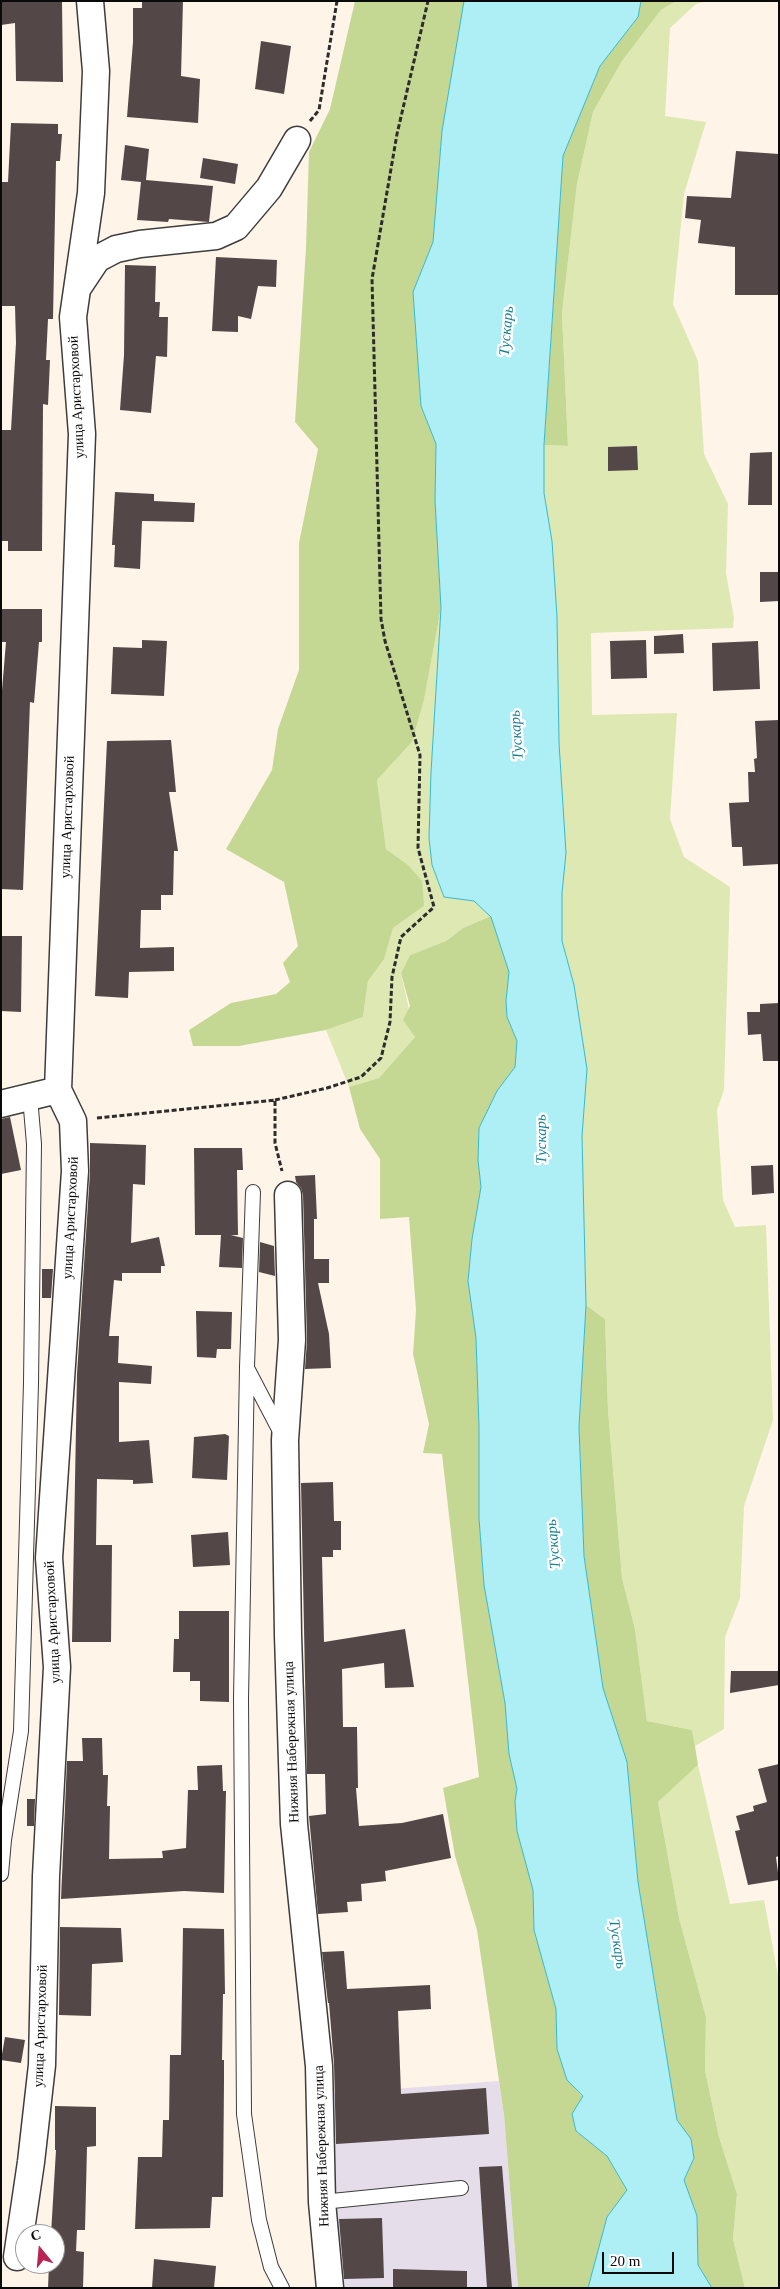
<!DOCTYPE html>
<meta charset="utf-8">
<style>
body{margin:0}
#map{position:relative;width:780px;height:2289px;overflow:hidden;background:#fff4e8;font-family:"Times New Roman",serif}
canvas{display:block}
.frame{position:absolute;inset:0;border:2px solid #0a0a0a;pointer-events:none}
.north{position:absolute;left:15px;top:2224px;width:50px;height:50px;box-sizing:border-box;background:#fff;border:1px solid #9d9d9d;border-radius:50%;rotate:343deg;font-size:14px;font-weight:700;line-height:20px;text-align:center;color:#0a0a0a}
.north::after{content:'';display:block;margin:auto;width:18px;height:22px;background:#b82555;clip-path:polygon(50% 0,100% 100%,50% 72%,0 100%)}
.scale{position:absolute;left:602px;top:2252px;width:72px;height:22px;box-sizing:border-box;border:2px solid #0a0a0a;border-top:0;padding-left:6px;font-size:15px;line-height:18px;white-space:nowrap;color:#0a0a0a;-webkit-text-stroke:4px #fff;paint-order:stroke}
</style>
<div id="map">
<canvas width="780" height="2289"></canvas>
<div class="frame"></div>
<div class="north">С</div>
<div class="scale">20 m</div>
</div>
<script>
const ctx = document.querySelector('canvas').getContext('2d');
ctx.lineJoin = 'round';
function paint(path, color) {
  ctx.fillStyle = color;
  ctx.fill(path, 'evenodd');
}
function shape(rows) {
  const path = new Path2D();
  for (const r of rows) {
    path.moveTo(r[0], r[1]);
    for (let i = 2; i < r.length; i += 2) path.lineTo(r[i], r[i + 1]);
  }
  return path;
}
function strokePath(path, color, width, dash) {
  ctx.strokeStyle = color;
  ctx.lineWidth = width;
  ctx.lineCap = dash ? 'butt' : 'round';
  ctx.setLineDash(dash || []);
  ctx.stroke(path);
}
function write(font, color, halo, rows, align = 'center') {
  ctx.font = font + ' "Times New Roman",serif';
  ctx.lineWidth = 5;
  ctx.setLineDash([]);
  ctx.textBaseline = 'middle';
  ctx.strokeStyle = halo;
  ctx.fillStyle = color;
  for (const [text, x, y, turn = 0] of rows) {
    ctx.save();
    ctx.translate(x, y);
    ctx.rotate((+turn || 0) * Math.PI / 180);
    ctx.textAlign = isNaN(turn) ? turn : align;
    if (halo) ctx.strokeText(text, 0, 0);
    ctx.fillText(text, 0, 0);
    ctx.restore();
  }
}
paint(shape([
 [499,2081,504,2115,518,2288,338,2287,338,2219,331,2218,327,2094]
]), '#e5deea');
paint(shape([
 [676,1,708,1,696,4,670,28,665,116,706,122,684,194,673,304,698,361,704,454,728,504,726,573,734,618,733,628,591,633,592,715,677,713,670,819,684,857,730,887,724,1090,717,1110,723,1200,735,1227,766,1225,773,1420,744,1506,740,1598,725,1637,724,1729,695,1746,692,1730,647,1721,635,1629,622,1578,608,1410,605,1319,586,1305,582,1136,587,1069,574,985,562,941,562,893,566,853,559,743,557,617,552,541,544,493,544,445,568,446,562,313,577,184,593,112,622,61,661,10],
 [441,608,431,772,429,838,432,865,444,897,474,901,491,916,463,928,446,941,410,955,401,973,415,1037,379,1078,349,1087,326,1030,363,1017,368,981,384,958,393,928,424,906,407,864,386,849,377,780,412,742,424,700],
 [698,1765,730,1904,764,1900,779,1981,779,2288,745,2288,733,2239,737,2194,719,2137,705,2070,706,2017,679,1918,658,1802]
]), '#dde8b3');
paint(shape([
 [355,1,464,1,442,131,433,242,413,292,421,406,436,444,435,501,441,608,424,700,412,742,377,780,386,849,407,864,422,881,424,906,393,928,384,959,368,981,363,1017,326,1030,239,1046,193,1046,189,1030,231,1003,276,994,290,982,283,963,298,946,284,882,226,849,272,770,278,729,299,670,299,543,318,449,295,422,306,248,309,152,330,109],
 [641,1,676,1,661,10,622,61,593,112,577,184,562,313,568,446,544,445,563,156,600,66,638,17],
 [491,916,509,972,506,1001,507,1017,517,1041,515,1067,497,1091,479,1128,478,1160,481,1187,472,1239,468,1281,476,1338,479,1427,479,1518,484,1585,505,1703,509,1754,517,1789,515,1801,517,1831,533,1890,534,1930,556,2009,557,2049,567,2080,583,2097,572,2114,576,2131,607,2156,627,2190,607,2217,588,2288,518,2288,504,2115,477,1930,455,1856,443,1788,479,1777,442,1454,423,1453,429,1424,413,1354,416,1310,409,1217,380,1219,380,1159,360,1129,349,1087,379,1078,415,1037,403,1020,410,1006,401,973,410,955,446,941,463,928],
 [586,1305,605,1319,608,1410,622,1578,635,1629,647,1721,692,1730,695,1746,698,1765,658,1802,679,1918,706,2017,705,2070,719,2137,737,2194,733,2239,745,2288,712,2288,698,2265,697,2216,684,2180,694,2158,691,2140,677,2120,638,1882,627,1762,603,1688,584,1556,579,1427]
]), '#c5d893');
const water = shape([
 [464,1,641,1,638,17,600,66,563,156,544,445,544,493,552,541,557,617,559,743,566,853,562,893,562,941,574,985,587,1069,582,1136,586,1305,579,1427,584,1556,603,1688,627,1762,638,1882,677,2120,691,2139,694,2158,684,2180,697,2216,698,2265,712,2288,588,2288,607,2217,627,2190,607,2156,576,2131,572,2114,583,2096,567,2080,557,2049,556,2009,534,1930,533,1890,517,1831,515,1801,517,1789,509,1754,505,1703,484,1585,479,1518,479,1427,476,1338,468,1281,472,1239,481,1187,478,1160,479,1128,497,1091,515,1067,517,1041,507,1017,506,1001,509,972,491,917,474,901,444,897,432,865,429,838,431,772,441,608,435,501,436,444,421,406,413,292,433,242,442,131,464,1]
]);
paint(water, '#aeeef5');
strokePath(water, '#36b9cb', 1);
paint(shape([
 [1,1,62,1,63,82,16,81,15,23,1,25],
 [142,1,183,1,181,76,200,79,198,123,127,117,133,42,133,8,142,8],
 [261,41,291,46,284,94,255,89],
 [11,123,58,124,58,134,62,134,60,161,56,161,53,319,48,319,46,360,50,360,48,405,43,404,42,551,8,551,8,541,1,541,1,430,11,430,16,343,15,306,1,306,1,182,8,182],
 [125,145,149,149,146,180,213,186,209,222,169,219,168,222,137,220,141,182,121,180],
 [736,151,779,154,779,295,735,295,735,247,698,243,701,220,685,218,687,196,731,198],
 [203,158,238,164,235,184,200,178],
 [216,257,277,260,276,287,258,286,251,319,238,316,238,332,212,331],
 [125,265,156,266,155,302,160,302,159,317,168,317,167,357,156,356,151,413,120,410,124,355],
 [637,446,638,470,608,471,608,447],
 [772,452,772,505,748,505,750,453],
 [115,492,154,494,154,501,195,503,194,522,142,521,140,569,114,567,115,545,112,545],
 [760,572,779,572,779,601,760,602],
 [1,609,42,609,42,642,39,642,34,703,30,702,23,890,1,889,1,702,6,642,1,642],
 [683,634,684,653,654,654,654,636],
 [142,640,167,641,164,696,111,694,113,647,142,648],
 [646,640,647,678,611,679,610,641],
 [758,641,760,689,713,691,712,643],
 [779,720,779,864,743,866,742,847,732,847,729,803,749,802,748,772,755,772,754,759,757,758,755,721],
 [171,740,176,792,169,792,178,851,174,851,173,895,161,895,161,910,141,910,140,948,174,947,174,971,129,972,128,998,95,996,107,741],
 [1,936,22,936,21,1012,1,1011],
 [779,1003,779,1061,763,1061,761,1034,748,1035,747,1012,760,1012,760,1004],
 [10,1117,21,1170,1,1174,1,1119],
 [90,1143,146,1145,145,1185,133,1184,131,1243,159,1237,165,1266,161,1266,161,1273,122,1273,122,1281,114,1280,109,1336,119,1336,118,1363,152,1366,151,1384,119,1382,119,1442,149,1440,153,1483,133,1484,133,1480,97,1479,96,1545,112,1545,111,1642,72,1642,77,1374,90,1172],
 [194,1148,242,1148,243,1170,237,1170,238,1235,231,1235,243,1238,242,1268,219,1267,221,1235,195,1235],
 [773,1165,774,1193,752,1195,751,1166],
 [315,1175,317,1219,314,1219,314,1259,329,1259,329,1283,318,1283,329,1334,331,1368,305,1369,307,1340,303,1195,301,1188,296,1182,295,1176],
 [260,1242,274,1246,275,1276,259,1272],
 [42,1269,53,1269,51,1298,42,1298],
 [196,1311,232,1312,231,1349,217,1349,216,1358,197,1357],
 [225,1434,229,1436,227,1480,192,1478,194,1437],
 [333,1482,334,1521,341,1521,341,1550,333,1550,333,1557,322,1557,324,1642,405,1629,414,1687,385,1688,384,1663,342,1669,343,1727,357,1727,358,1788,356,1788,359,1826,402,1823,443,1814,451,1858,385,1871,386,1881,361,1884,362,1901,347,1902,348,1912,318,1914,309,1816,326,1814,325,1774,307,1774,301,1483],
 [228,1532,230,1565,193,1567,191,1535],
 [179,1611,229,1611,229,1702,200,1701,200,1681,190,1681,190,1672,173,1672,174,1639,179,1639],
 [731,1671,779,1671,779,1685,730,1693],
 [82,1738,102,1738,103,1775,108,1775,107,1806,110,1806,109,1859,163,1858,162,1851,186,1848,188,1790,198,1790,197,1766,222,1765,223,1791,226,1791,224,1893,184,1891,61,1899,67,1761,83,1761],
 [779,1764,779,1856,776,1857,779,1880,748,1885,735,1831,740,1830,736,1816,754,1811,753,1806,767,1802,758,1769],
 [27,1799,35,1799,34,1826,27,1826],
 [60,1927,121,1928,123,1962,92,1964,91,2016,59,2015],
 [183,1928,224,1929,225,1994,223,1994,222,2060,224,2060,224,2081,223,2197,212,2197,210,2228,135,2229,138,2157,162,2157,163,2120,169,2120,170,2055,181,2055],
 [344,1951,347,1989,430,1985,431,2009,398,2011,401,2094,486,2088,489,2134,336,2144,334,2064,329,2003,328,2003,322,1952],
 [5,2037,25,2040,21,2063,1,2060],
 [55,2106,96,2107,96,2146,87,2147,85,2230,77,2230,76,2251,84,2252,83,2288,48,2288,49,2264,55,2264,55,2234,51,2234,56,2150,55,2150],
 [502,2166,512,2288,487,2288,479,2167],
 [382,2218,384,2278,344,2279,339,2219],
 [154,2259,216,2266,214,2288,152,2288],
 [393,2269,467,2271,467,2288,393,2288]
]), '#534847');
const lane = shape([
 [253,1192,247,1367,241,1699,244,2114,259,2220,271,2267,282,2288],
 [248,1370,282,1435],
 [1,1874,4,1840,21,1731,31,1383,34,1144,30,1097],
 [322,2202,461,2188]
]);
const street = shape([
 [79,286,97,259,116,249,140,244,216,236,236,227,269,188,297,140],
 [1,1104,58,1090],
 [288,1195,292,1340,285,1440,288,1635,294,1824,319,2066,322,2202,330,2288],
 [17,2257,31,2162,42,2065,46,1876,57,1667,49,1558,75,1171,73,1121,58,1090,82,434,73,317,91,193,96,71,90,1]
]);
strokePath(lane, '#3d3d3d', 16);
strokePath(street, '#3d3d3d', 29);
strokePath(shape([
 [310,121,319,110,337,1],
 [275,1100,327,1088,361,1077,381,1058,390,1022,392,977,401,937,434,907,418,848,420,755,385,641,381,619,372,279,397,134,428,1],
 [97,1118,275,1100,275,1143,282,1171]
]), '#2c2c2c', 3, [5, 2.5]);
strokePath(lane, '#fff', 14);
strokePath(street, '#fff', 26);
write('14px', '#0a0a0a', '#fff', [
 ["улица Аристарховой",77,397,-93],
 ["улица Аристарховой",68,817,-88],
 ["улица Аристарховой",71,1218,-87],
 ["улица Аристарховой",53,1622,-93],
 ["Нижняя Набережная улица",292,1742,-92],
 ["улица Аристарховой",41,2026,-88],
 ["Нижняя Набережная улица",322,2146,-92]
]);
write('italic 15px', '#167f92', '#fff', [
 ["Тускарь",507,331,-85],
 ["Тускарь",517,735,-94],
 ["Тускарь",542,1139,-91],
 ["Тускарь",554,1544,-95],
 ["Тускарь",617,1944,81]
]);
</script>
